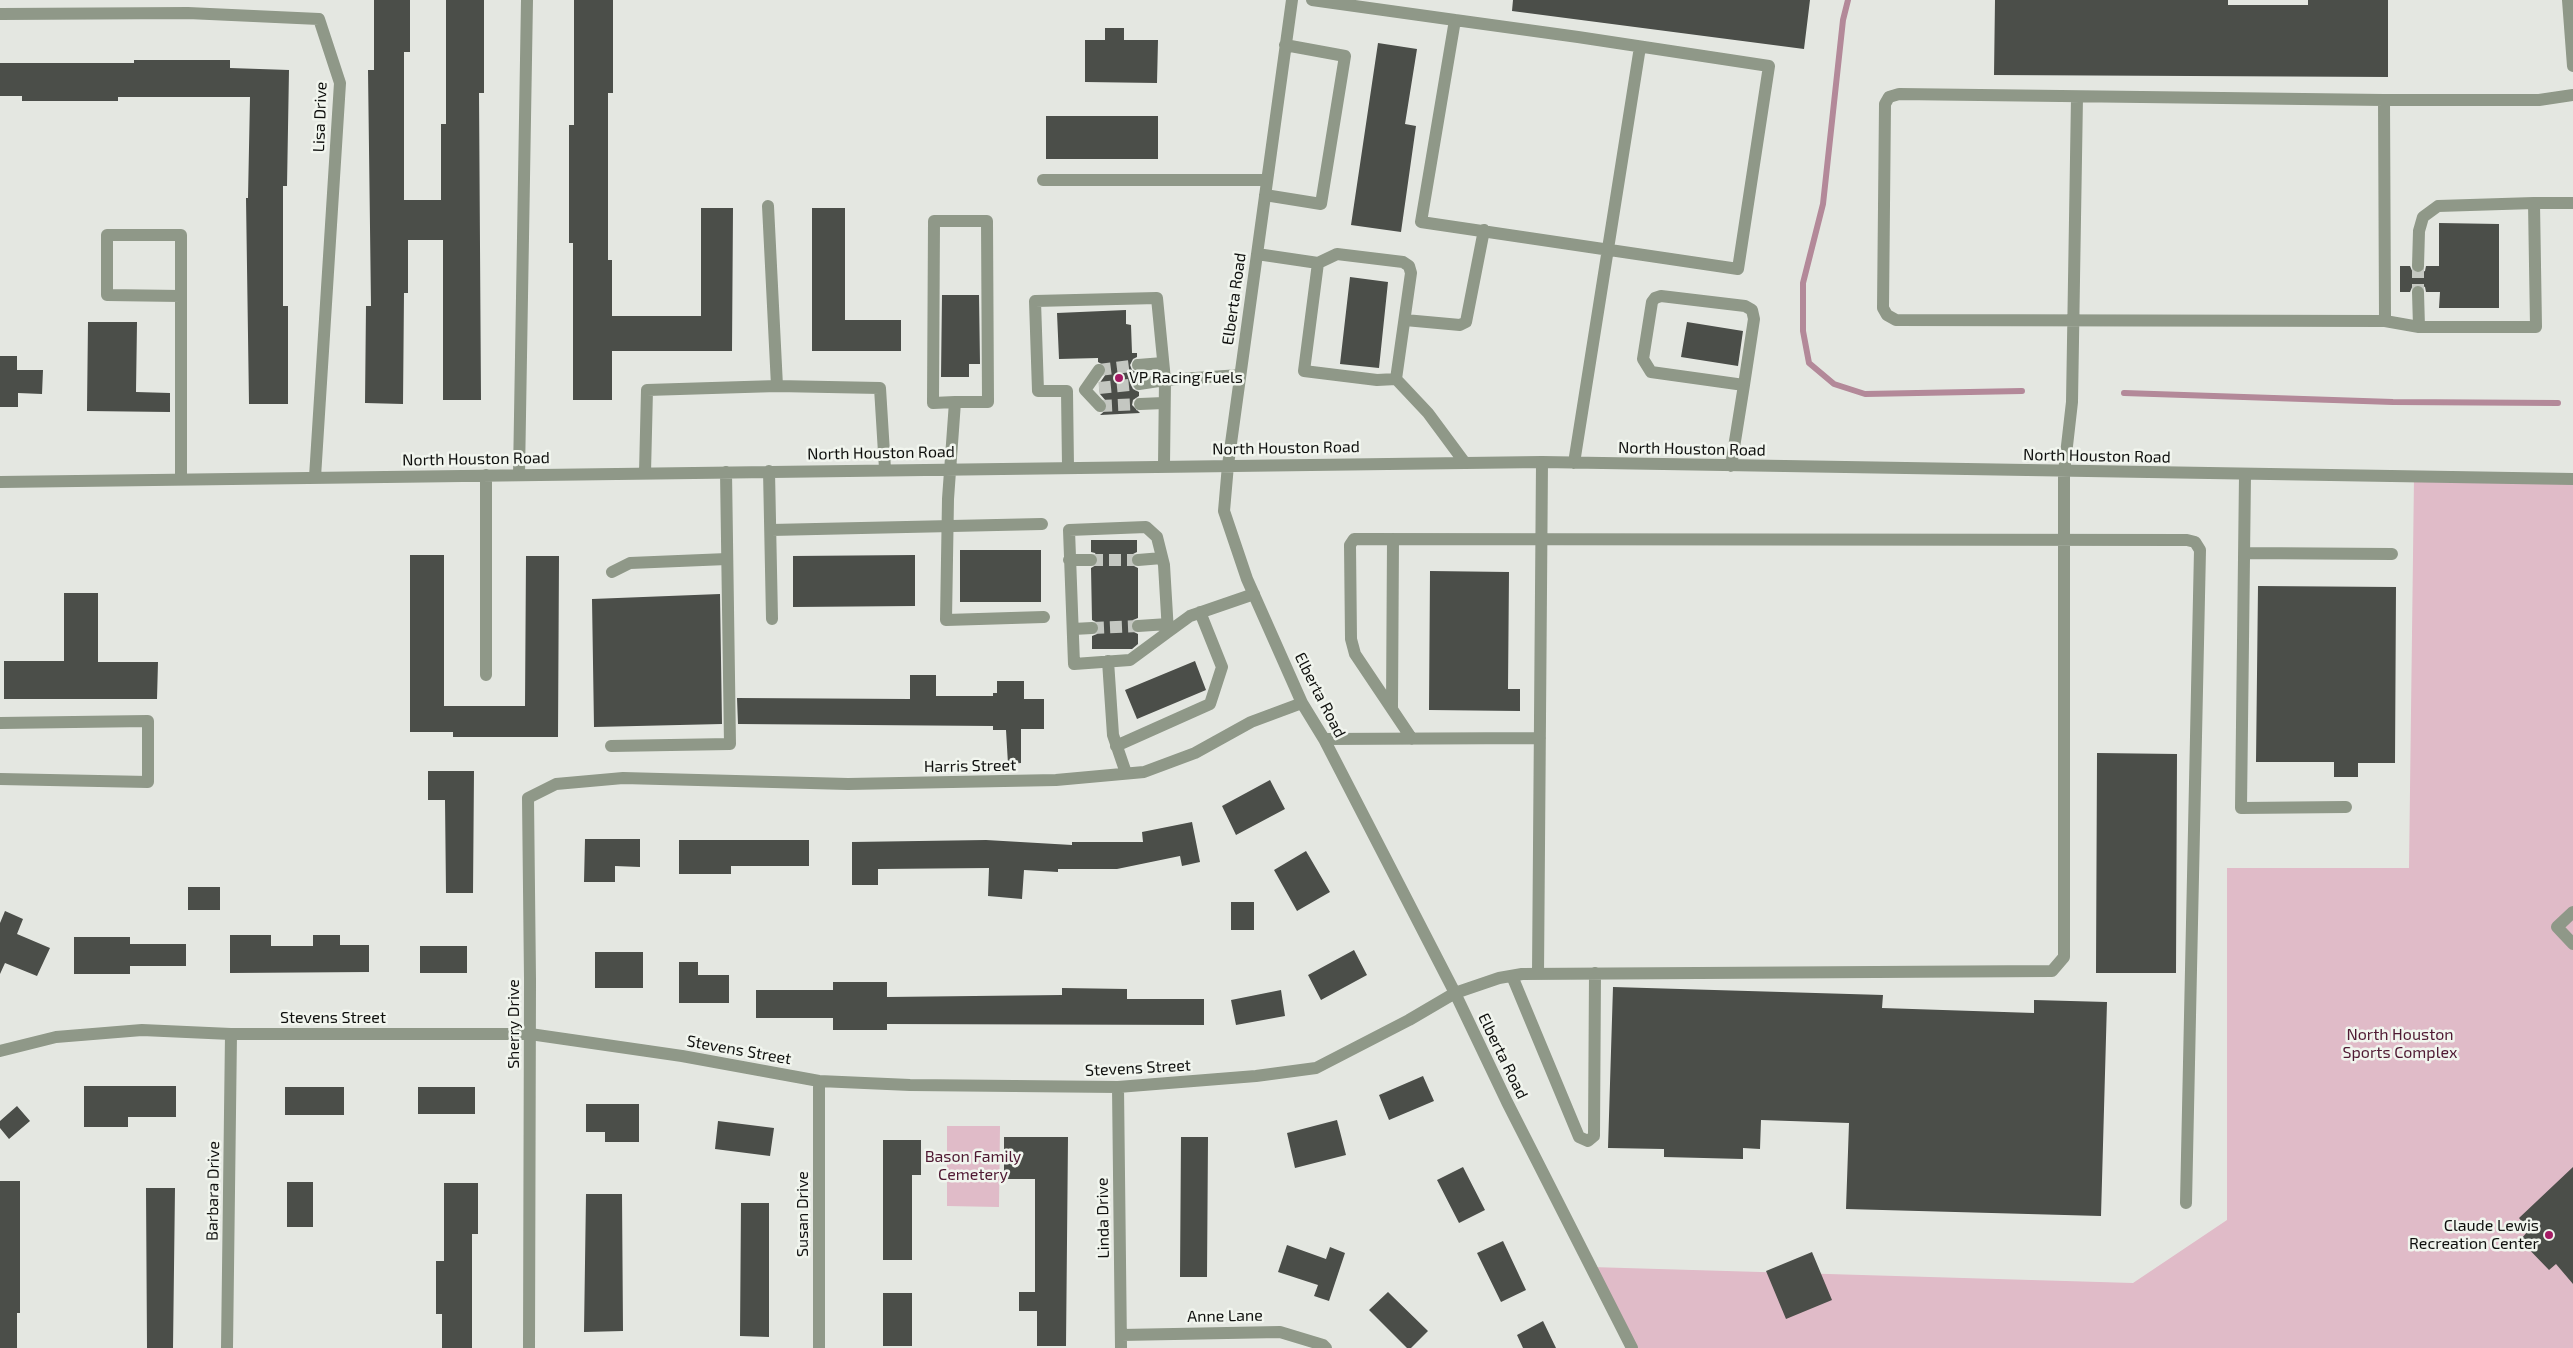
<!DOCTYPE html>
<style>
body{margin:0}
canvas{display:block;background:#e4e7e1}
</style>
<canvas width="2573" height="1348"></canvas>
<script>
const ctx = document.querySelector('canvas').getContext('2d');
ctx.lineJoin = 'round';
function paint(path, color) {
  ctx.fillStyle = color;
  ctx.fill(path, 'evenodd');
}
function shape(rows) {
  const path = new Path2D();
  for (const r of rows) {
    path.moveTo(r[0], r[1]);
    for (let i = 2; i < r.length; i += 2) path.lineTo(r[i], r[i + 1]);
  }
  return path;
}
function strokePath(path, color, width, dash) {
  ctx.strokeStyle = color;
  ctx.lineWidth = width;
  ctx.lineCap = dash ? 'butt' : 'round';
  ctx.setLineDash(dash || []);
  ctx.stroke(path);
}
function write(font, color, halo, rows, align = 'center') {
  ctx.font = font + ' "Exo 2",sans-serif';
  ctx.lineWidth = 5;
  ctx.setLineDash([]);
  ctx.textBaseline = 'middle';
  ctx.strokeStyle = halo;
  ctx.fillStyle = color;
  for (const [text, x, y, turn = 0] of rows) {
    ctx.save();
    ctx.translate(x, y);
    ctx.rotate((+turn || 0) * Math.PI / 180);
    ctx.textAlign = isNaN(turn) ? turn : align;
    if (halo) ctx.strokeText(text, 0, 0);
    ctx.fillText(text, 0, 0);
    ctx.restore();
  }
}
paint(shape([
 [2414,477,2573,479,2573,1348,1631,1348,1591,1267,2133,1283,2227,1220,2227,868,2409,868],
 [947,1126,1000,1126,999,1207,947,1206]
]), '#e0bbc8');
strokePath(shape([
 [1848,0,1843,20,1823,204,1803,283,1803,331,1809,363,1834,384,1865,394,2022,391],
 [2124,393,2393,402,2558,403]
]), '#b38999', 6);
paint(shape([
 [374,0,410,0,410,52,404,52,404,200,441,200,441,124,446,124,446,0,484,0,484,93,479,93,481,400,443,400,443,240,408,240,408,293,404,293,403,404,365,403,366,306,371,306,368,70,374,70],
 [574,0,613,0,613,93,608,93,608,260,612,260,612,316,701,316,701,208,733,208,732,351,612,351,612,400,573,400,573,243,569,243,569,125,574,125],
 [1513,0,1810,0,1804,49,1512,11],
 [1995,0,2228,0,2228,5,2308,5,2308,0,2388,0,2388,77,1994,75],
 [1105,28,1124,28,1124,40,1158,40,1157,83,1085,82,1085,40,1105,40],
 [1378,43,1417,49,1405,124,1416,126,1401,232,1351,225],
 [134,60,230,60,230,68,289,70,287,186,283,186,283,306,288,306,288,404,249,404,246,198,248,198,250,97,118,97,118,101,22,101,22,96,0,96,0,63,134,63],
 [1046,116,1158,116,1158,159,1046,159],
 [812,208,845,208,845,320,901,320,901,351,812,351],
 [2439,223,2499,224,2499,308,2439,308,2440,292,2426,292,2425,287,2418,284,2413,285,2410,292,2400,292,2400,266,2410,266,2413,273,2418,274,2425,271,2426,266,2439,266],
 [1350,277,1388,282,1379,368,1340,364],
 [942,295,979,295,980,364,969,364,969,377,941,377],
 [1126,310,1126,324,1131,325,1132,353,1137,353,1137,357,1133,359,1130,365,1132,370,1138,373,1131,385,1133,389,1139,392,1139,396,1133,400,1132,405,1140,413,1100,415,1108,408,1106,401,1100,394,1099,384,1106,374,1107,367,1098,362,1098,358,1059,359,1057,313],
 [88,322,137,322,136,392,170,393,170,412,87,411],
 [1687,322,1743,331,1738,366,1681,357],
 [0,356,17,356,17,370,43,370,42,394,18,393,18,407,0,407],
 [1091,540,1137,540,1137,552,1133,554,1130,560,1132,565,1138,568,1138,618,1133,620,1130,626,1132,631,1138,634,1138,644,1132,649,1092,649,1092,636,1097,634,1100,628,1098,623,1092,620,1091,568,1098,564,1099,560,1095,553,1091,552],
 [960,550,1041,550,1041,602,960,602],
 [410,555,444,555,444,706,525,706,526,556,559,556,558,737,453,737,453,732,410,732],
 [915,555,915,606,793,607,793,556],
 [1430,571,1509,572,1508,689,1520,689,1520,711,1429,710],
 [2258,586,2396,587,2395,763,2358,763,2358,777,2334,777,2334,762,2256,762],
 [64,593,98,593,98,662,158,662,157,699,4,699,4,661,64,661],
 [720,594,722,724,594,727,592,599],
 [1195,661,1206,690,1137,719,1125,690],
 [910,675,936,675,936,696,993,696,993,693,997,693,997,681,1024,681,1024,699,1044,699,1044,729,1021,729,1021,763,1008,764,1006,730,993,730,993,726,738,724,737,698,910,699],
 [2097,753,2177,754,2176,973,2096,973],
 [428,771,474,771,473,893,446,893,445,800,428,800],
 [1270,780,1285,809,1236,835,1222,806],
 [1192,822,1200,862,1182,866,1180,856,1117,869,1058,869,1058,872,1024,870,1022,899,988,896,989,868,878,869,878,885,852,885,852,842,986,840,1072,845,1072,842,1143,842,1142,832],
 [585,839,640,839,640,867,615,866,615,882,584,882],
 [679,840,809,840,809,866,731,866,731,874,679,874],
 [1306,851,1330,892,1297,911,1274,870],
 [188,887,220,887,220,910,188,910],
 [1231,902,1254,902,1254,930,1231,930],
 [5,911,23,919,17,934,50,948,37,976,5,963,0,974,0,923],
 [230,935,271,935,271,946,313,946,313,935,340,935,340,945,369,945,369,972,230,973],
 [74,937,130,937,130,944,186,944,186,966,130,966,130,974,74,974],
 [420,946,467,946,467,973,420,973],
 [1354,950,1367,975,1321,1000,1308,975],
 [595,952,643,952,643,988,595,988],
 [679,962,698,962,698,975,729,975,729,1003,679,1003],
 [833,982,887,982,887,997,1062,995,1062,988,1127,989,1127,999,1204,999,1204,1025,887,1024,887,1030,833,1030,833,1018,756,1018,756,990,833,990],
 [1613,987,1883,995,1882,1008,2034,1013,2034,1000,2107,1002,2101,1216,1846,1209,1849,1123,1761,1120,1760,1149,1743,1148,1743,1159,1664,1157,1664,1149,1608,1148],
 [1281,990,1285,1016,1236,1025,1231,1000],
 [1423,1076,1434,1101,1389,1120,1379,1095],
 [84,1086,176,1086,176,1117,128,1117,128,1127,84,1127],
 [285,1087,344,1087,344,1115,285,1115],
 [418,1087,475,1087,475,1114,418,1114],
 [586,1104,639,1104,639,1142,605,1142,605,1132,586,1132],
 [17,1106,30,1121,9,1139,0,1128,0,1121],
 [1337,1120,1346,1155,1295,1168,1287,1133],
 [718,1121,774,1128,770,1156,715,1149],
 [1004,1137,1068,1137,1066,1346,1037,1346,1037,1311,1019,1311,1019,1292,1035,1292,1035,1179,1004,1179],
 [1181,1137,1208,1137,1207,1277,1180,1277],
 [883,1140,921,1140,921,1175,912,1175,912,1260,883,1260],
 [1463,1167,1485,1210,1459,1223,1437,1180],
 [2573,1167,2573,1284,2556,1264,2549,1270,2520,1240,2529,1230,2519,1218],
 [0,1181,20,1181,20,1313,17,1313,17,1348,0,1348],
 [287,1182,313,1182,313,1227,287,1227],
 [444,1183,478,1183,478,1234,472,1234,472,1348,442,1348,442,1314,436,1314,436,1261,444,1261],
 [146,1188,175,1188,173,1348,147,1348],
 [586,1194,622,1194,623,1331,584,1332],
 [741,1203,769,1203,769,1337,740,1336],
 [1503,1241,1526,1290,1501,1302,1477,1253],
 [1287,1245,1326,1259,1330,1247,1345,1253,1329,1301,1314,1296,1318,1285,1278,1272],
 [1812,1252,1832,1300,1786,1319,1766,1271],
 [1388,1292,1428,1331,1411,1348,1407,1348,1369,1310],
 [883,1293,912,1293,912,1346,883,1346],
 [1543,1321,1556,1348,1523,1348,1517,1335]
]), '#4b4e49');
strokePath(shape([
 [2418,266,2418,292],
 [1099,370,1138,365],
 [1099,388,1139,384],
 [1100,406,1140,404],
 [1091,560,1138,560],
 [1092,628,1138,626]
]), '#c4c7c1', 12, [12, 6]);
strokePath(shape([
 [1292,0,1228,465,1224,511,1247,579,1302,703,1324,739,1455,993,1507,1102,1632,1348],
 [1312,0,1455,20,1578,37,1769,66,1738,269,1421,222,1455,20],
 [2568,0,2573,66],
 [0,14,188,13,319,19,340,83,315,477],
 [1899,94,2384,100,2385,321,1896,320,1887,315,1883,308,1885,104,1889,97,1899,94],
 [2384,100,2539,100,2573,95],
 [1043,180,1267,180],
 [1265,195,1321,204,1345,56,1285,45],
 [768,206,777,386],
 [1257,254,1318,263,1337,254,1403,262,1409,266,1411,273,1396,379],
 [1318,263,1304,371,1377,380,1396,379,1428,413,1465,463],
 [2418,266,2419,231,2423,217,2438,206,2534,203],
 [2418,292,2419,327],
 [181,296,107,295,107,235,181,235,181,479],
 [1405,320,1460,325,1466,322,1484,230],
 [2385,321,2419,327,2536,327,2534,203,2573,203],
 [1138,365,1163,363],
 [1099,370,1085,390,1100,406],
 [955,402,933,403,934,221,987,221,988,402,955,402,948,499,946,620,1044,617],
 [1140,404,1164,403],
 [1574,463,1640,47],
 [1164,465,1165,380,1240,375],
 [1731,466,1744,385,1754,319,1752,310,1745,306,1661,296,1655,298,1652,302,1643,359,1651,372,1744,385],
 [1068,467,1067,391,1038,391,1035,301,1157,298,1165,380,1139,384],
 [769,471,772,619],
 [645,473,647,390,777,386,880,388,885,469],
 [519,475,527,0],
 [2245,475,2241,808,2346,807],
 [0,482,1542,462,2573,479],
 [771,530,1042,524],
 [2244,553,2392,554],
 [1069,560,1091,560],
 [1138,560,1162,558],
 [612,572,630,563,727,559],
 [1138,626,1168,624],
 [1073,629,1092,628],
 [1168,632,1164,565,1157,537,1146,527,1069,530,1074,664,1130,660,1168,632,1190,616,1254,594],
 [1108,661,1113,735,1126,773],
 [486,675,486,475],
 [1392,708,1393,539],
 [0,723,148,721,148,782,0,779],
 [1324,739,1540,738],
 [1412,739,1355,654,1351,639,1350,545,1354,539,2187,540,2195,542,2200,550,2186,1203],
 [611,746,730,744,726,472],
 [1116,746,1210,704,1222,667,1200,612],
 [2573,912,2557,927,2573,944],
 [1538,974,1542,462],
 [1512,976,1579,1137,1588,1141,1594,1136,1595,973],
 [0,1051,56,1037,142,1030,231,1034,530,1034,682,1056,819,1081,910,1085,1118,1087,1256,1076,1316,1068,1409,1020,1455,993,1499,978,1522,974,2052,971,2064,957,2064,472,2072,402,2077,97],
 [819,1081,819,1348],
 [1118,1087,1121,1348],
 [1121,1335,1280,1332,1323,1345,1326,1348],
 [227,1348,231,1034],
 [529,1348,530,980,528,798,556,784,623,778,848,784,1056,780,1144,772,1195,753,1251,722,1302,703]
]), '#8f9888', 12);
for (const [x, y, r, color] of [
 [1119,378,5,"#a41b64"],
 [2549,1235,5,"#a41b64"]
]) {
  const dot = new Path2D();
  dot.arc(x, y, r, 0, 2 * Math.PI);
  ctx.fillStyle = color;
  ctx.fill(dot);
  strokePath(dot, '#f1f5ee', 2);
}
write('16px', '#0f100e', '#f1f5ee', [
 ["Lisa Drive",320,117,-88],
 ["Elberta Road",1234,299,-82],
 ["North Houston Road",1286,448,-1],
 ["North Houston Road",1692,449,1],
 ["North Houston Road",881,453,-1],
 ["North Houston Road",2097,456,1],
 ["North Houston Road",476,459,-1],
 ["Elberta Road",1320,695,63],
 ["Harris Street",970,766,-1],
 ["Stevens Street",333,1018],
 ["Sherry Drive",514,1024,-90],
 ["Stevens Street",739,1050,10],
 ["Elberta Road",1503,1056,64],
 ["Stevens Street",1138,1068,-3],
 ["Barbara Drive",213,1191,-89],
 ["Susan Drive",803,1214,-90],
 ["Linda Drive",1103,1218,-91],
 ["Anne Lane",1225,1316,-1]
]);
write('16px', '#0f100e', '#f1f5ee', [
 ["VP Racing Fuels",1129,378],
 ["Claude Lewis",2539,1226,"right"],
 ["Recreation Center",2539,1244,"right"]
], 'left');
write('16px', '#4f1932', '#f1f5ee', [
 ["North Houston",2400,1035],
 ["Sports Complex",2400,1053],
 ["Bason Family",973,1157],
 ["Cemetery",973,1175]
]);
</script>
